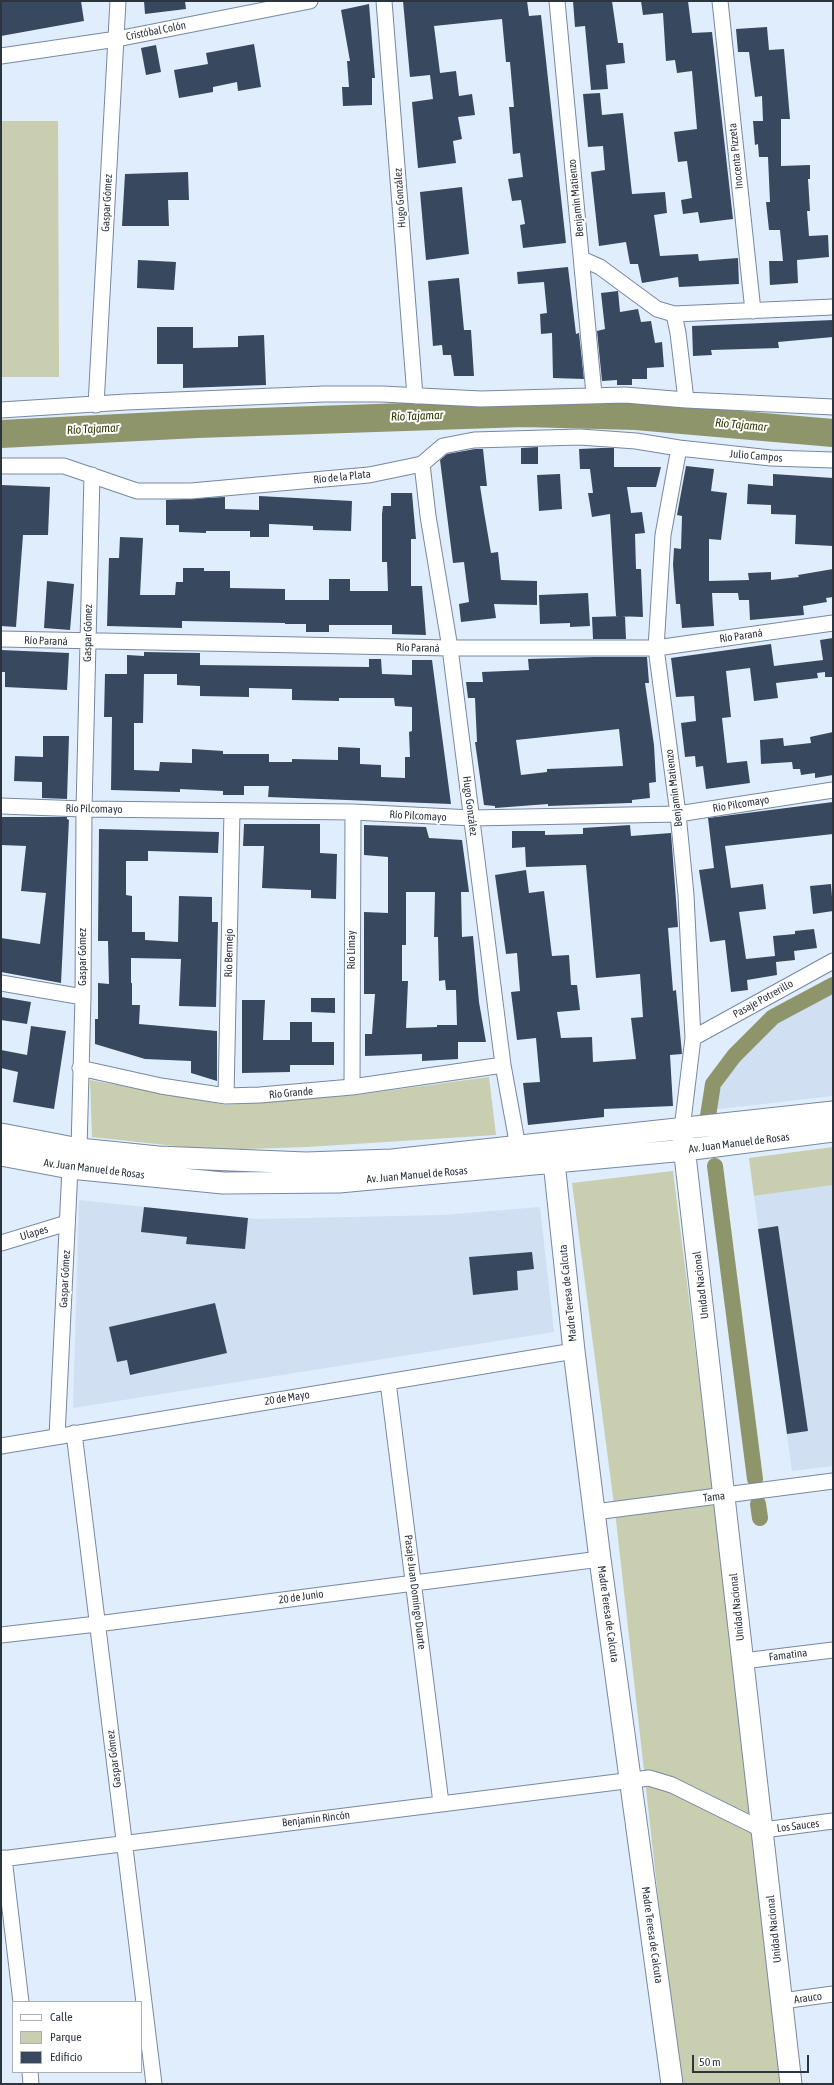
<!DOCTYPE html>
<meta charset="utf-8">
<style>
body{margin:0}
#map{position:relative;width:834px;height:2085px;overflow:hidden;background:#e0edfd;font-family:"Asap Condensed",sans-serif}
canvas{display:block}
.frame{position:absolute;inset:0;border:2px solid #2c343e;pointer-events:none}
.legend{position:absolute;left:12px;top:2001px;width:130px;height:72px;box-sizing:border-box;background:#fff;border:1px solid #abaeb2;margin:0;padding:5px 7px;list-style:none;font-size:12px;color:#2c343e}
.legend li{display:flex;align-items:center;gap:8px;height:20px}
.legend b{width:20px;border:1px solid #abaeb2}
.scale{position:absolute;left:692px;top:2055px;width:117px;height:18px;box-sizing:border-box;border:2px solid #2c343e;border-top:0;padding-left:5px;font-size:12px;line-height:14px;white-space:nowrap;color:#2c343e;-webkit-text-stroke:3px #fff;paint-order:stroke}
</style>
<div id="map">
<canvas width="834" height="2085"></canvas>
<div class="frame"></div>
<ul class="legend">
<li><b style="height:5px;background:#fff"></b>Calle</li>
<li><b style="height:11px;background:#c8ceaf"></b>Parque</li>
<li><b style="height:11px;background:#38495f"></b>Edificio</li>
</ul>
<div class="scale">50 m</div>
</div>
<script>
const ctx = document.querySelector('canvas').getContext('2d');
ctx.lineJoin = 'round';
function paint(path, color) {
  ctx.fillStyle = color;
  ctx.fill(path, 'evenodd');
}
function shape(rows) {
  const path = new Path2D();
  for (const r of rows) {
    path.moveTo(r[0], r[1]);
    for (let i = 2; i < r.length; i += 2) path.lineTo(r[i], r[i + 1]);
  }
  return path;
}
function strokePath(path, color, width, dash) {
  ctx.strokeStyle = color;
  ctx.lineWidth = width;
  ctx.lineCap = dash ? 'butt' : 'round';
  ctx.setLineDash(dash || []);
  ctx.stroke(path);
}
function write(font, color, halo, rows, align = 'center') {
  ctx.font = font + ' "Asap Condensed",sans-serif';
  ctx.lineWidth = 4;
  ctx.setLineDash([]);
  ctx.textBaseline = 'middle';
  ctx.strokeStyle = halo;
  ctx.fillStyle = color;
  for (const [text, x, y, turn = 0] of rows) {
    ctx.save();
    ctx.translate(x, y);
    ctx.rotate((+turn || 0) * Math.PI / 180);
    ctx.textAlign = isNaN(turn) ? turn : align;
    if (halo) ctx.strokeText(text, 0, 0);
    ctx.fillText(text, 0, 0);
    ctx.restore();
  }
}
paint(shape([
 [833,991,833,1096,710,1110,729,1072,771,1027],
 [833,1185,833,1466,792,1471,754,1196],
 [79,1200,257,1219,443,1215,540,1207,554,1332,73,1408]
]), '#d0dff2');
paint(shape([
 [1,121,58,121,59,377,1,377],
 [489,1077,496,1135,307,1147,212,1150,92,1137,90,1080,226,1105,356,1095],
 [833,1147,833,1185,754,1196,749,1158],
 [673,1171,711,1475,782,2084,679,2084,616,1520,572,1183]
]), '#c8ceaf');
strokePath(shape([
 [708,1116,713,1084,734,1056,773,1017,833,985],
 [715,1166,755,1479],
 [758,1504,760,1518]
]), '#8f956b', 16);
strokePath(shape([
 [1,434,197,424,524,413,636,416,833,433]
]), '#8f956b', 28);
paint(shape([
 [1,1,81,1,84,21,1,36],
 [144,1,185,1,186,9,145,14],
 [403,1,527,1,529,16,541,15,566,243,523,248,520,225,525,224,521,200,512,201,508,179,523,177,520,153,513,154,509,107,514,107,510,62,506,62,502,19,434,26,440,73,456,71,459,96,472,94,475,115,458,117,462,139,453,141,456,163,418,168,412,102,433,99,430,75,410,77],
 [573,1,612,1,618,43,623,43,625,63,606,65,608,89,591,90,585,26,575,27],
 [641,1,688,1,692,33,712,32,733,219,700,223,698,212,683,214,681,200,692,198,687,161,678,162,674,132,697,129,692,71,677,73,675,60,666,61,663,13,643,15],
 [369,4,375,78,372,78,372,105,343,106,342,87,349,87,347,61,350,61,341,10],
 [767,27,769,50,784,49,790,119,781,119,781,166,810,165,810,179,808,179,810,211,807,211,809,236,828,235,829,257,797,260,798,283,770,285,769,261,783,261,780,230,769,230,766,202,770,202,768,157,759,157,758,144,755,145,753,121,763,121,762,96,755,97,749,52,738,52,736,29],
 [254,44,261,87,238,91,237,82,213,87,213,92,179,98,174,70,208,64,206,53],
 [156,45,161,72,146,75,141,48],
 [600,93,602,115,623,113,632,194,665,192,667,213,654,215,660,256,698,254,699,261,738,258,739,284,679,287,678,277,642,283,638,264,630,264,626,242,599,246,591,172,605,170,603,146,588,147,583,94],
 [188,172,189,200,168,200,169,226,122,226,125,174],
 [462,187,469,254,426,260,420,192],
 [138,260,176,262,174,290,137,288],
 [568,267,576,334,579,333,584,379,553,378,552,333,541,334,540,314,547,313,544,282,518,284,517,272],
 [459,278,464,330,471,330,474,376,454,376,451,355,443,355,442,345,433,346,428,281],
 [618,291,620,312,638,309,641,322,651,321,655,343,662,342,664,367,647,368,647,379,632,379,632,385,617,385,617,380,602,381,597,331,605,329,601,293],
 [833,320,833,337,778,342,779,348,711,350,712,355,693,356,692,326],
 [157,327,193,327,193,348,238,347,238,336,264,335,266,385,183,388,183,364,157,364],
 [538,447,538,464,521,464,521,448],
 [602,448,614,448,614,467,661,467,656,487,627,487,631,513,642,512,645,533,635,534,636,569,641,569,643,617,616,616,610,514,592,517,588,493,593,493,590,469,580,469,579,449],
 [475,449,483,449,487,486,480,486,484,512,491,553,498,552,501,580,537,581,537,605,494,604,496,618,461,622,459,604,469,602,464,562,453,563,440,460,447,454],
 [686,466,714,469,711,491,727,493,721,540,709,539,709,581,749,580,748,573,771,572,771,580,799,577,798,575,833,569,833,597,826,598,827,602,803,606,804,615,750,620,749,600,739,600,738,593,712,593,714,626,682,628,680,604,676,604,673,565,674,548,681,549,682,516,677,515],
 [560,474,562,509,539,511,537,475],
 [773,474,833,478,833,546,795,544,796,515,771,514,771,505,747,504,748,484,773,486],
 [1,485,50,487,48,535,23,535,16,627,1,626],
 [391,493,412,493,416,539,411,539,411,586,422,586,426,635,392,634,392,625,329,625,329,632,306,632,306,624,285,624,285,623,182,621,182,628,107,626,109,558,119,558,120,537,143,538,140,595,175,595,176,582,183,582,183,568,204,568,204,571,230,571,230,588,285,589,285,600,329,600,329,579,350,579,350,591,388,591,387,562,382,562,382,514,383,506,391,506],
 [259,496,352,501,351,531,313,530,313,526,269,524,269,537,250,537,250,531,206,531,206,533,179,532,179,525,166,525,166,500,225,497,225,509,259,510],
 [47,581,74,584,70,630,44,628],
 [588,593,590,626,570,627,570,623,540,624,539,595],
 [625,616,626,639,593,639,592,617],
 [833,638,833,677,825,677,825,672,817,673,818,678,776,683,778,698,754,701,750,668,726,671,731,717,722,718,727,763,747,761,750,783,706,789,703,766,696,767,695,756,685,757,681,723,696,721,694,696,676,697,671,658,771,644,774,666,823,660,820,640],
 [1,650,69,653,67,690,5,687,5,672,1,672],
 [144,652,200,653,200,665,369,667,369,659,381,659,382,674,412,675,412,660,432,660,451,804,268,797,269,786,244,786,244,795,223,795,223,791,180,789,180,792,111,790,112,717,104,717,105,674,127,674,127,655,144,656],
 [144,674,177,674,177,685,200,686,200,696,249,697,249,688,292,689,292,700,339,701,339,698,394,698,395,706,412,707,412,731,409,732,410,757,405,757,405,778,381,777,381,765,360,764,360,748,338,747,338,760,292,759,292,762,269,762,269,754,223,754,223,751,192,749,192,763,160,762,159,771,134,770,134,723,143,723],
 [594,657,647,657,649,683,645,683,654,745,656,782,649,783,650,798,632,800,632,803,629,803,548,806,548,804,495,808,495,806,484,805,475,742,477,742,475,698,468,698,466,682,483,682,482,672,529,670,528,659],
 [619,729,623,766,547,769,547,772,521,775,516,740],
 [833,732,833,775,815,778,815,773,801,775,800,769,793,769,792,762,761,764,760,740,783,738,784,746,811,743,810,737],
 [43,736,69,736,67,799,42,798,42,782,14,781,15,756,43,757],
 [833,802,833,834,725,846,731,888,763,884,766,909,739,912,746,959,775,956,773,936,795,934,795,931,814,929,817,948,794,951,795,960,776,962,777,975,747,980,748,990,731,992,725,940,710,942,699,870,714,868,708,818],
 [1,817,67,817,67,819,69,820,61,983,1,972,1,938,40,944,46,893,21,891,26,846,1,845],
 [244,824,320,824,320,853,337,854,336,899,311,898,311,890,262,888,264,846,243,846],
 [364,825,426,827,429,838,462,840,469,892,461,892,462,937,473,936,479,1002,486,1042,458,1042,458,1059,422,1061,422,1054,365,1056,365,1034,372,1034,375,994,364,994,364,912,388,913,388,857,364,855],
 [406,892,435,892,434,937,438,937,439,981,445,980,446,990,456,990,457,1025,437,1025,437,1027,406,1028,408,981,402,981,402,945,406,945],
 [630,825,631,836,671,833,678,927,668,928,673,991,676,990,682,1054,670,1055,673,1106,604,1109,604,1117,528,1125,523,1083,540,1082,536,1038,517,1040,511,992,520,991,517,953,506,954,495,875,526,870,529,893,544,891,552,956,569,955,571,985,577,985,580,1010,557,1012,561,1038,592,1037,593,1062,636,1059,631,1018,643,1017,640,974,596,978,586,865,526,867,525,847,512,848,512,831,545,831,545,835,583,834,583,828],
 [99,829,219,832,218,853,148,851,148,861,126,861,126,895,132,896,132,932,145,932,145,940,178,942,179,896,212,897,212,922,218,922,216,1007,179,1006,181,959,131,958,131,983,132,983,132,1005,140,1005,139,1024,217,1031,217,1081,191,1073,191,1061,145,1059,95,1044,95,1019,98,1019,98,983,109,984,108,941,98,941],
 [831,884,833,911,813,914,810,886],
 [1,997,31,1002,27,1024,1,1020],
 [311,998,335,998,335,1013,311,1012],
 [242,1000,265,1000,263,1040,290,1040,290,1022,312,1022,312,1042,334,1042,334,1065,290,1065,290,1072,242,1073],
 [31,1026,66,1031,54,1109,13,1102,18,1072,1,1068,1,1050,27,1055],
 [144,1207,248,1218,245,1249,186,1244,187,1237,141,1232],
 [778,1226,808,1431,787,1434,758,1229],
 [532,1252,534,1269,517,1271,518,1290,473,1295,469,1257],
 [215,1303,227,1353,130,1375,127,1360,117,1362,109,1327]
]), '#38495f');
const street = shape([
 [384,1,415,396],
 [557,1,594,394],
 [720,1,753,311],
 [1,56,117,39,310,1],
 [582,259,600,267,657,309,674,314,833,307],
 [674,314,678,333,686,400],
 [96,405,118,1],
 [1,410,126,402,324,394,382,394,481,399,625,395,686,400,833,407],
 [679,448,663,535,656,648,678,814,686,895,693,1038,682,1129],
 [422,464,428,516,450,648,503,1065,518,1147],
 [1,466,64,466,137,491,191,491,369,475,422,464,443,446,474,440,580,437,636,441,679,448,771,458,833,460],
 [1,639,450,648,656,648,833,623],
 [1,806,84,809,353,812,472,818,678,814,833,790],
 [1,983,83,997],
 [693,1038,833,961],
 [80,1068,161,1086,226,1096,260,1095,352,1087,503,1065],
 [352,1087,353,812],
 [226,1096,232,811],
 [1,1243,67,1223],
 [388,1382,441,1803],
 [74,1433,154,2084],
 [57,1436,70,1168,79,1149,83,997,84,809,92,475],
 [1,1446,574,1351],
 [595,1512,833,1481],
 [1,1635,97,1624,600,1559],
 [743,1661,833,1650],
 [4,1858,21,2002],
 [1,1859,649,1778,672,1785,763,1830,833,1821],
 [782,2001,833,1994],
 [30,2072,31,2084]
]);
const secondary = shape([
 [682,1129,791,2084],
 [1,1134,79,1149,158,1157,306,1163,392,1160,833,1112],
 [552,1143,574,1351,600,1559,672,2084],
 [1,1155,70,1168,223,1183,339,1182,685,1150,833,1131]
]);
strokePath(street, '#7688a1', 17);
strokePath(secondary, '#7688a1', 23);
strokePath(street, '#fff', 15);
strokePath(secondary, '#fff', 21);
write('11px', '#2c343e', '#fff', [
 ["Cristóbal Colón",156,31,-11],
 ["Inocenta Pizzeta",736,156,-96],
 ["Hugo González",400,198,-94],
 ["Benjamín Matienzo",576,198,-96],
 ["Gaspar Gómez",107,203,-87],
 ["Julio Campos",756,456,5],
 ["Río de la Plata",342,477,-6],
 ["Gaspar Gómez",88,633,-89],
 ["Río Paraná",741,636,-8],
 ["Río Paraná",46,641,2],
 ["Río Paraná",418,648,1],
 ["Benjamín Matienzo",674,788,-97],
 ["Río Pilcomayo",741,804,-9],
 ["Hugo González",470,806,83],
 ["Río Pilcomayo",94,809,1],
 ["Río Pilcomayo",418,816,3],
 ["Río Limay",352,950,-90],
 ["Río Bermejo",229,953,-89],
 ["Gaspar Gómez",83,957,-90],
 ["Pasaje Potrerillo",763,999,-29],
 ["Río Grande",291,1093,-5],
 ["Av. Juan Manuel de Rosas",739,1143,-7],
 ["Av. Juan Manuel de Rosas",94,1169,7],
 ["Av. Juan Manuel de Rosas",417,1175,-5],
 ["Ulapes",34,1233,-17],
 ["Gaspar Gómez",65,1279,-87],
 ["Unidad Nacional",701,1285,-97],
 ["Madre Teresa de Calcuta",568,1293,-96],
 ["20 de Mayo",287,1398,-9],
 ["Tama",714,1497,-7],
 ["Pasaje Juan Domingo Duarte",415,1592,83],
 ["20 de Junio",301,1597,-8],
 ["Unidad Nacional",737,1607,-96],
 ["Madre Teresa de Calcuta",608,1614,82],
 ["Famatina",788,1655,-7],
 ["Gaspar Gómez",114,1759,-97],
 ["Benjamín Rincón",316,1819,-7],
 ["Los Sauces",798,1826,-7],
 ["Unidad Nacional",774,1929,-96],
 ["Madre Teresa de Calcuta",652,1935,82],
 ["Arauco",808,1998,-8]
]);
write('italic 12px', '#343802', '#fff', [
 ["Río Tajamar",417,416,-2],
 ["Río Tajamar",741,425,5],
 ["Río Tajamar",93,429,-3]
]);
</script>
